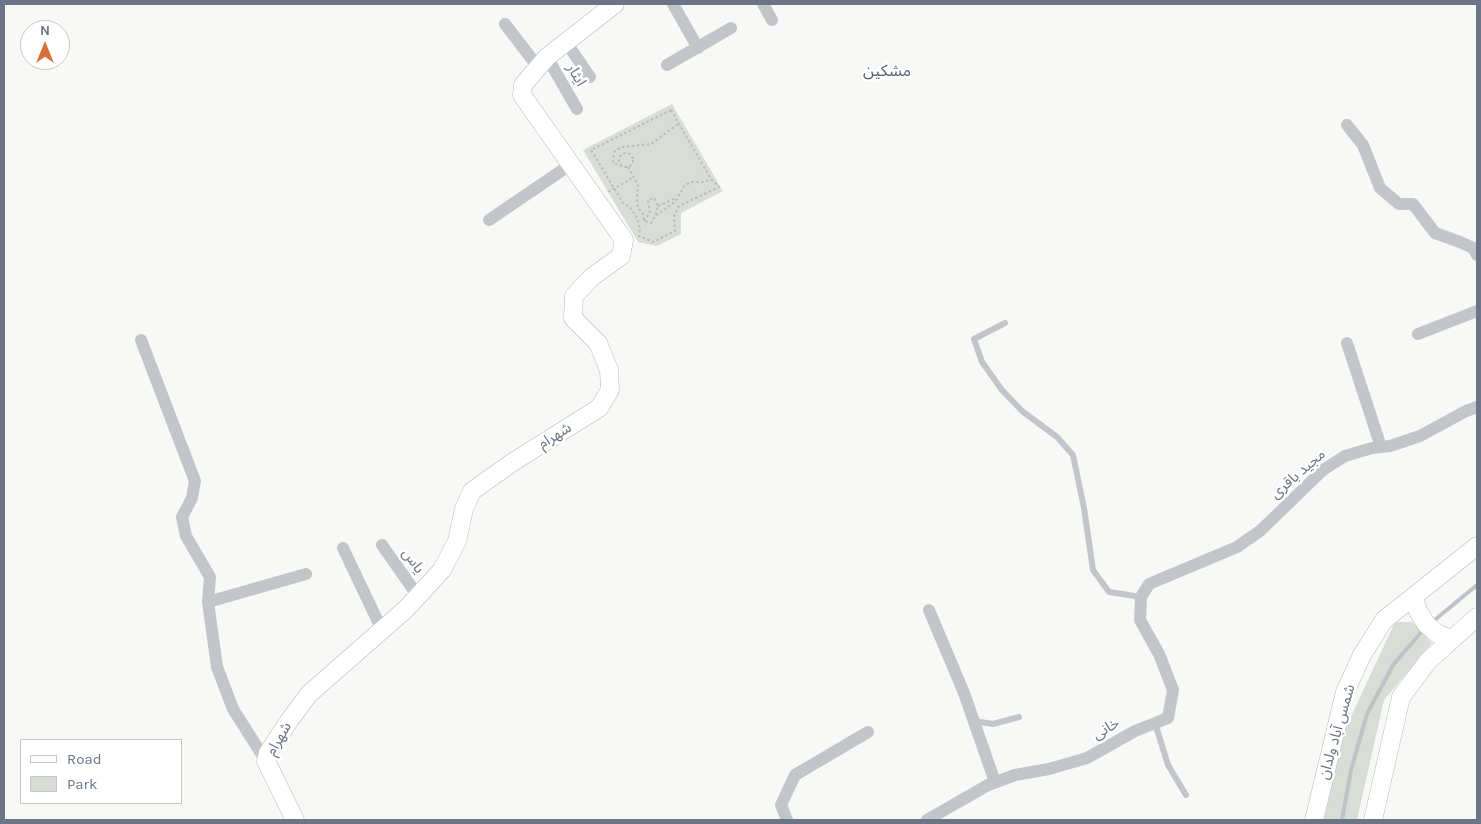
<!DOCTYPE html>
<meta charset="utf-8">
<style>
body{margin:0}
#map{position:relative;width:1481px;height:824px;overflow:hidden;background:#f8f9f6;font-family:Karla,sans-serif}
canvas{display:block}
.frame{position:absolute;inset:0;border:5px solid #6a7585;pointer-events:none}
.legend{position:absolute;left:20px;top:739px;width:162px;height:65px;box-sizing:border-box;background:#fff;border:1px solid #c3c8ce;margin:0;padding:6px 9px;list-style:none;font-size:15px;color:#6a7585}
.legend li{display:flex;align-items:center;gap:10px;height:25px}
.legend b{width:25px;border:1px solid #c3c8ce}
.north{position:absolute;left:20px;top:20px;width:50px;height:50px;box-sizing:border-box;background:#fff;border:1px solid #c3c8ce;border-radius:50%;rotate:0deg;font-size:14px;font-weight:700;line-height:20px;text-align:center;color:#6a7585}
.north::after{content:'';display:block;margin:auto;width:18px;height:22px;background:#d67239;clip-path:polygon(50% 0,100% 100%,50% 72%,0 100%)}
</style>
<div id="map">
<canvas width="1481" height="824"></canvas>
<div class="frame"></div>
<ul class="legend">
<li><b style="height:6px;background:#fff"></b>Road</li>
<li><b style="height:14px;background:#d8ddd6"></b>Park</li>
</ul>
<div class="north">N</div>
</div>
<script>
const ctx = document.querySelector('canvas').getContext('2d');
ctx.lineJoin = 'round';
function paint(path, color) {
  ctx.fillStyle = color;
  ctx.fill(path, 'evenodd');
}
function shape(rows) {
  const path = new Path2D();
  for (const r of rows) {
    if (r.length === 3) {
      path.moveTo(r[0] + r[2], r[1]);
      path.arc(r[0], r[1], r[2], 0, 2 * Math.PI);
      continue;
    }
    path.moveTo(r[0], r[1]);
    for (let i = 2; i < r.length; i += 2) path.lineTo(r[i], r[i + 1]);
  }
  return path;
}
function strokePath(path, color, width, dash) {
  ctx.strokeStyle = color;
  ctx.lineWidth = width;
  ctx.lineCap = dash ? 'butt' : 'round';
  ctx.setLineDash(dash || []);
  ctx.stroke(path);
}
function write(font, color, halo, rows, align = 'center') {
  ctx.font = font + ' Karla,"Noto Sans Arabic",sans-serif';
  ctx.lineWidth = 5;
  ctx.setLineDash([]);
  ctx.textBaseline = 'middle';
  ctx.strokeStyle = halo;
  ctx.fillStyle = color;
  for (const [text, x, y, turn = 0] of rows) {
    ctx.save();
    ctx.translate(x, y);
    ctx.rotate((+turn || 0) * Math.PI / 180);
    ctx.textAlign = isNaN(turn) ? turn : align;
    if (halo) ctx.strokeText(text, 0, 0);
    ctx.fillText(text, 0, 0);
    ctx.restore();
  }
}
paint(shape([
 [672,104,723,191,681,213,681,234,657,246,638,242,583,150],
 [1395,622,1412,622,1432,643,1384,700,1357,820,1324,820,1342,736]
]), '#d8ddd6');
strokePath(shape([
 [1431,623,1477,585],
 [1342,820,1351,770,1367,714,1393,665,1424,629]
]), '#bcc4ca', 4);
const secondary = shape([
 [1414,596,1418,611,1426,624,1438,634,1452,639],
 [295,820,266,761,268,753,289,721,309,694,406,609,442,570,457,541,464,509,472,491,513,462,599,408,610,390,609,370,598,343,573,318,574,296,592,277,621,256,624,240,522,95,523,85,547,57,615,4],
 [1314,820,1345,692,1362,655,1384,620,1477,546],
 [1373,820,1401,697,1428,661,1477,617]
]);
strokePath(secondary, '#b5b8be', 19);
strokePath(shape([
 [671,110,711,179,719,187,679,206,674,216,675,231,653,242,639,236,640,229,637,218,630,207,623,203,591,150,671,110],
 [626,160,7],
 [622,166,613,163,614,152,621,147,651,144,678,124],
 [628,167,638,185,637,200,638,208,643,214,644,221,651,223,655,216,675,202,685,185,692,182,704,182,711,179],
 [608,192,634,177],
 [658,206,676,198],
 [644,221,650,213,648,200,654,198,658,206,655,216]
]), '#babcbf', 2, [2.5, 2.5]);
strokePath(shape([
 [1005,323,974,339,982,362,1002,390,1022,411,1057,437,1073,455,1084,508,1093,570,1109,592,1141,597],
 [974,721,993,724,1019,717],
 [1155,723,1168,765,1186,795]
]), '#c2c5c9', 6);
strokePath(shape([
 [673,4,698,48],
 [763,4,772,20],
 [505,24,538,67],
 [566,42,590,77],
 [547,57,577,109],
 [667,65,731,28],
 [1347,125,1363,145,1380,188,1399,204,1413,204,1435,233,1460,242,1473,248,1477,255],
 [489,220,570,165],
 [1418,334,1477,311],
 [141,340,195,481,192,498,182,517,186,536,210,577,208,602,217,667,233,709,266,761],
 [1347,343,1381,447],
 [382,545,418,596],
 [343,548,382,630],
 [208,602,306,574],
 [929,610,964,693,995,782],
 [787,820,781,805,795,775,868,732],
 [927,820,988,785,1015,775,1049,769,1087,758,1135,731,1168,718,1173,690,1159,654,1140,620,1141,597,1149,584,1237,547,1260,531,1323,470,1345,456,1372,448,1390,446,1420,436,1466,411,1477,407]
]), '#c2c5c9', 12);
strokePath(secondary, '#fff', 18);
write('15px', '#6a7585', '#fff', [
 ["ایثار",576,75,60],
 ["شهرام",555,436,-32],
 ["مجید باقری",1298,474,-41],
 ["یاس",413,561,55],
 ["خانی",1106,729,-30],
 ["شمس آباد ولدان",1337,732,-74],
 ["شهرام",279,739,-60]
]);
write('16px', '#57606b', '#fff', [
 ["مشکین",887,71]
]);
</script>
